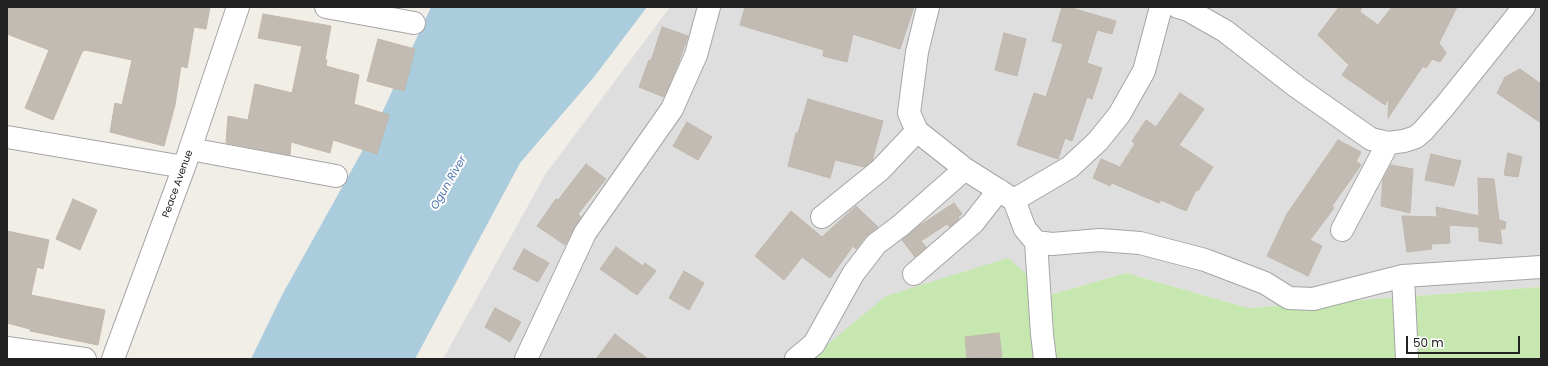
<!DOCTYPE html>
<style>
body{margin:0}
#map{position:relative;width:1548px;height:366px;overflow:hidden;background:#f1eee8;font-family:Poppins,sans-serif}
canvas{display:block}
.frame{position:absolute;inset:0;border:8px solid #212121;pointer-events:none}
.scale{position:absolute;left:1406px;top:336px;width:114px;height:18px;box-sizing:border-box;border:2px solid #212121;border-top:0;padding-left:5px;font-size:12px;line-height:14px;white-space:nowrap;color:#212121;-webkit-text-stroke:3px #fff;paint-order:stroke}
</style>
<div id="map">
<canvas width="1548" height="366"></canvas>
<div class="frame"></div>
<div class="scale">50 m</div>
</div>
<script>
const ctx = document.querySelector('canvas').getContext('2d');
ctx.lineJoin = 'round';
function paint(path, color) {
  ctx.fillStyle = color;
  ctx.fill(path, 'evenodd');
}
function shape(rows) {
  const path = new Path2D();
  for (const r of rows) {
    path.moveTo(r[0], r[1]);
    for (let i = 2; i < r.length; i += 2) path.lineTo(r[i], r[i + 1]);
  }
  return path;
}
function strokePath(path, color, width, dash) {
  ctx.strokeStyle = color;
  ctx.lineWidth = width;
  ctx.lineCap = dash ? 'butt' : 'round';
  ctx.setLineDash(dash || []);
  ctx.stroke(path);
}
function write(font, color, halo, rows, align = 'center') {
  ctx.font = font + ' Poppins,sans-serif';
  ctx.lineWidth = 4;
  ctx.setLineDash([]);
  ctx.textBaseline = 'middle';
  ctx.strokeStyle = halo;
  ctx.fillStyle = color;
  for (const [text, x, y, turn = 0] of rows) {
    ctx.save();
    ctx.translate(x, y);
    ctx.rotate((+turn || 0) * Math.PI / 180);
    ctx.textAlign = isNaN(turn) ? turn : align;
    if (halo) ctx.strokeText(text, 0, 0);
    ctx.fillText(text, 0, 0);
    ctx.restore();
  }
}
paint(shape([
 [670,7,1541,7,1541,287,1248,308,1126,273,1050,295,810,359,443,359,545,175]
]), '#dfdede');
paint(shape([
 [1008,258,1050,295,1126,273,1248,308,1541,287,1541,359,810,359,886,296]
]), '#c6e8b0');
paint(shape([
 [431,7,647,7,594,77,520,163,415,359,251,359,282,295,374,130]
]), '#aaccdc');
const building = shape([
 [7,7,210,7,206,29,194,27,187,68,181,66,175,105,164,146,110,132,115,103,122,105,132,60,85,50,82,52,53,120,25,108,49,50,7,34,7,7],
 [745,7,914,7,900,49,853,34,847,62,823,56,824,50,740,25,745,7],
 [1062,7,1068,7,1116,21,1112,34,1097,30,1087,63,1102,68,1092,99,1087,97,1072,141,1065,138,1058,159,1017,145,1034,93,1046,97,1063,44,1052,41,1062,7],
 [1339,7,1362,7,1360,12,1378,25,1392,7,1457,7,1439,43,1446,53,1440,62,1432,59,1426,68,1423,66,1388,118,1389,97,1385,105,1342,75,1349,65,1318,35,1339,7],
 [263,14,331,26,325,60,327,60,326,66,359,75,354,104,389,115,377,154,333,140,330,153,291,142,290,155,226,143,228,116,248,120,255,84,292,93,302,46,258,38,263,14],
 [662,27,688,36,678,64,664,97,639,87,649,60,651,61,662,27],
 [1004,33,1026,39,1017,76,995,70,1004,33],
 [378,39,415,49,404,91,367,81,378,39],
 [1520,69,1541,84,1541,123,1497,93,1505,77,1520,69],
 [1180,93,1204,109,1179,145,1213,167,1198,191,1196,190,1186,211,1161,200,1159,203,1112,183,1110,186,1093,178,1101,159,1120,167,1135,144,1132,141,1146,120,1156,127,1180,93],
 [808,99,883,121,872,161,864,167,835,160,830,178,788,166,796,133,798,133,808,99],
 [687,122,712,137,698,160,673,146,687,122],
 [1338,140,1361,152,1356,161,1361,165,1332,206,1334,208,1310,240,1322,246,1308,276,1267,256,1287,214,1338,140],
 [1508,153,1522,157,1518,177,1504,175,1508,153],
 [1431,154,1461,161,1454,186,1425,180,1431,154],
 [586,164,606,179,578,214,581,217,565,245,537,226,556,199,558,200,586,164],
 [1391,165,1413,169,1410,213,1381,206,1383,179,1391,165],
 [1478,178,1494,179,1499,220,1506,222,1505,229,1500,229,1502,244,1479,241,1479,227,1449,225,1450,243,1431,244,1432,249,1407,252,1402,216,1437,217,1436,207,1479,216,1478,178],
 [73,199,97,210,80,250,56,239,73,199],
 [954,203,962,214,958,217,959,219,950,227,947,224,921,241,926,247,915,257,902,240,919,226,954,203],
 [856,206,878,227,866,236,856,249,853,246,830,278,802,257,784,280,755,256,791,211,822,237,856,206],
 [7,231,49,240,43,269,37,267,31,295,105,310,98,345,30,331,30,329,7,323,7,231],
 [616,247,643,266,645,263,656,271,637,295,600,269,616,247],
 [524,249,549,263,538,282,513,269,524,249],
 [684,271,704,283,689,310,669,298,684,271],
 [495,308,521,322,510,342,485,327,495,308],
 [999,333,1002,357,967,359,965,337,999,333],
 [615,334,648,359,596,359,615,334]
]);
paint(building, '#c1bbb4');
strokePath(building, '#c2b7aa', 1);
const minor = shape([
 [326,7,414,23],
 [928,7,917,52,909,113,917,131,965,169,1014,200,1070,167,1098,141,1119,115,1144,71,1161,7],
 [1178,7,1188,10,1225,31,1297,87,1371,139,1388,143,1404,141,1416,137,1423,131,1444,107,1524,7],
 [7,137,184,167],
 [190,149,336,176],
 [1014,200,1025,229,1036,242,1052,244,1100,240,1140,243,1205,260,1265,283,1289,298,1313,299,1403,276,1541,267],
 [822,217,880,170,917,131],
 [1342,230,1388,143],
 [1036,242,1042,334,1045,359],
 [914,274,973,223,999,190],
 [1403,276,1407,359],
 [7,348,85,359],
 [113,359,184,167,238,7],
 [526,359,585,233,672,109,696,55,709,7],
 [796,359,814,344,853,274,876,244,900,226,965,169]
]);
strokePath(minor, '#a5a5a5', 24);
strokePath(minor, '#fff', 22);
write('10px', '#212121', '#fff', [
 ["Peace Avenue",178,184,-70]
]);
write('italic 11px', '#4f75ae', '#fff', [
 ["Ogun River",449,183,-60]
]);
</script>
